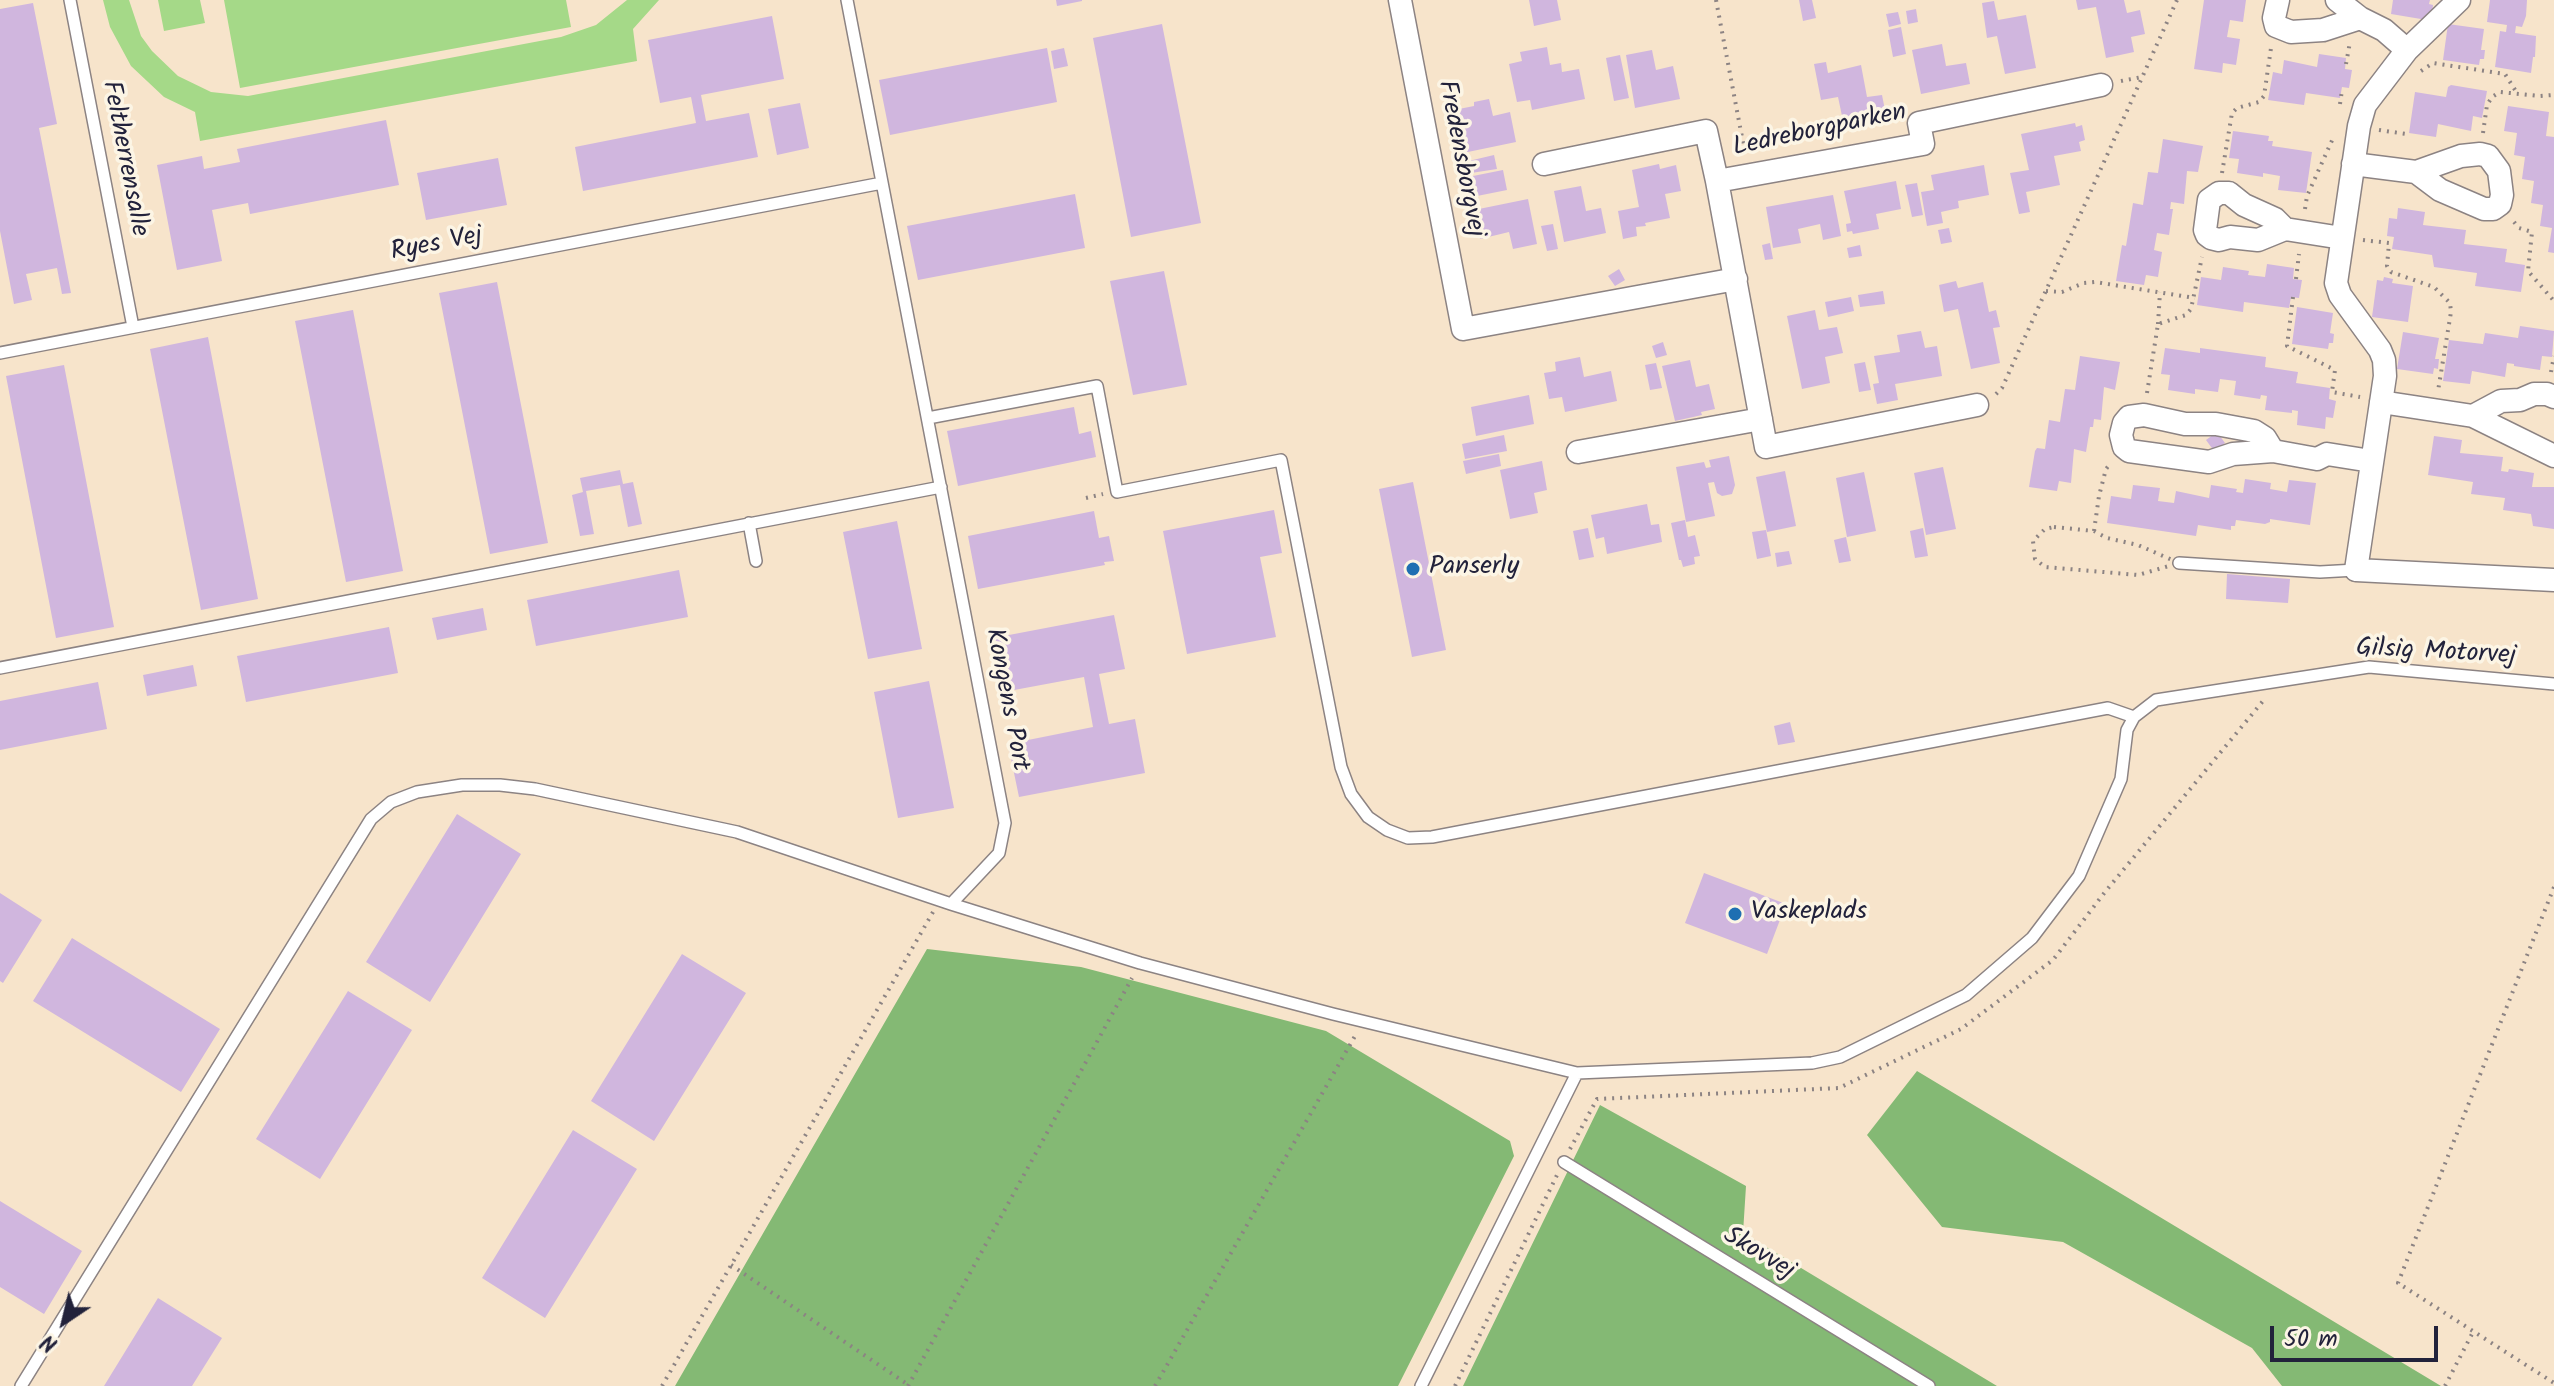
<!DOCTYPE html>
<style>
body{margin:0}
#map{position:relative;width:2554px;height:1386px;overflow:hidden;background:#f7e4cb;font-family:Kalam,sans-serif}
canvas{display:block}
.north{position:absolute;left:24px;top:1282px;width:80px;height:80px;-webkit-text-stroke:6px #fcf5e5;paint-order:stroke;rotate:215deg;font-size:22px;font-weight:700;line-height:32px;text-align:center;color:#22223b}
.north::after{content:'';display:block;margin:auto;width:28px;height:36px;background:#22223b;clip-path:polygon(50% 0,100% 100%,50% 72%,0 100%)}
.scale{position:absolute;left:2270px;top:1326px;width:168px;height:36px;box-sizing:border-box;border:4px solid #22223b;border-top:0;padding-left:10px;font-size:24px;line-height:28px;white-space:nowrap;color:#22223b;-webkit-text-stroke:6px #fcf5e5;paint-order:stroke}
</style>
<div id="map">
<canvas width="2554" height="1386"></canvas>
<div class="north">N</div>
<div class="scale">50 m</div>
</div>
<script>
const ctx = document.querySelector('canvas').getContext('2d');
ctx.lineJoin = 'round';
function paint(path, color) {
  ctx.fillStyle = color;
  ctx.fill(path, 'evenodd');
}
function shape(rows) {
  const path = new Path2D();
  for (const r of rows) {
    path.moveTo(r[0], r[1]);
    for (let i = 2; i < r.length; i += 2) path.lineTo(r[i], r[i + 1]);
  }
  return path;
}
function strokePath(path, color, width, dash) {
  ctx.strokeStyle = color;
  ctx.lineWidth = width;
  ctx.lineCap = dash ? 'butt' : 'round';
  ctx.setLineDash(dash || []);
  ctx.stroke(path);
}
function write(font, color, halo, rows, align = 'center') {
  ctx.font = font + ' Kalam,sans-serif';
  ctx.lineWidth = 7;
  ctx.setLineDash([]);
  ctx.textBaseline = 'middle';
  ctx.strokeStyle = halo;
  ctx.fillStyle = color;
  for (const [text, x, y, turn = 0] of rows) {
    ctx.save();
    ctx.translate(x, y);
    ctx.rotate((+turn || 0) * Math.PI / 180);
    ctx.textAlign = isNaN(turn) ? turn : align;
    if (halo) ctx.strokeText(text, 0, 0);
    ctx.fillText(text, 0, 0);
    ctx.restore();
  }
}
paint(shape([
 [103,0,129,0,141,36,152,51,178,76,211,92,248,96,561,37,596,25,627,0,659,0,633,29,637,61,200,141,195,112,164,97,131,66,110,27],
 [158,0,200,0,205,23,164,31],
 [224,0,566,0,571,27,240,88]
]), '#a5d988');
paint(shape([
 [927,949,1081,967,1326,1031,1510,1141,1514,1156,1398,1386,675,1386],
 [1917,1071,2441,1386,2282,1386,2252,1348,2063,1242,1942,1227,1867,1135],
 [1600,1105,1746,1186,1743,1233,1997,1386,1463,1386]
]), '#84b974');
paint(shape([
 [1056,0,1082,0,1082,1,1057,6],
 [1529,0,1557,0,1561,20,1534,26],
 [1799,0,1812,0,1816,18,1803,21],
 [2076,0,2124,0,2127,13,2140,10,2145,34,2131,37,2134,52,2106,58,2096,7,2078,10],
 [2204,0,2246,0,2243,22,2230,20,2227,37,2240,39,2236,65,2223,63,2222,73,2194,69],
 [2393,0,2430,0,2429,4,2433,5,2432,14,2428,14,2427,20,2391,14],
 [2490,0,2527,0,2526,16,2522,27,2516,26,2515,33,2536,36,2535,57,2533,57,2531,73,2495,67,2500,31,2506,32,2507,25,2487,22],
 [1994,1,1998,20,2026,15,2036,68,2005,74,1997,36,1987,38,1982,3],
 [33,3,57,124,39,128,71,293,62,294,57,268,26,274,32,300,14,304,0,231,0,9],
 [1916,9,1918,22,1908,24,1906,11],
 [1898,12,1901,24,1889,27,1886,14],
 [772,16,784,79,701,95,706,121,749,113,758,157,583,191,575,147,696,123,691,97,660,103,648,40],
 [1162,24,1201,223,1131,237,1093,38],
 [2448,24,2484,29,2481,50,2485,50,2484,59,2480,59,2479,65,2443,60],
 [1901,27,1906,54,1893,57,1888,30],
 [1942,44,1946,66,1966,63,1970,84,1921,94,1912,50],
 [1547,47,1550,65,1561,63,1562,72,1579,69,1585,99,1532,110,1530,100,1517,102,1509,64,1522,61,1520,52],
 [1047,48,1057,102,890,135,879,80],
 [1064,48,1068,66,1054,69,1051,51],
 [1652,50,1656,70,1673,66,1680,99,1635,108,1626,55],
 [2319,54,2346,58,2345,69,2352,70,2349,88,2342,87,2340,98,2306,93,2304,105,2268,100,2273,72,2282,74,2284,60,2317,67],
 [1620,55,1629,98,1614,101,1606,58],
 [1826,62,1828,73,1861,65,1867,97,1882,95,1887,120,1845,130,1838,97,1821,100,1814,64],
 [2451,85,2487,91,2482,118,2473,116,2471,131,2438,124,2436,137,2409,133,2415,92,2446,97,2448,87],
 [1489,99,1493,116,1510,112,1516,142,1463,153,1454,110,1474,106,1474,102],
 [800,103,809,148,777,155,768,109],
 [2508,106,2549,112,2546,136,2554,137,2554,253,2548,252,2552,228,2540,226,2543,205,2531,203,2534,181,2522,179,2525,157,2514,155,2517,133,2504,131],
 [386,120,399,185,250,214,248,203,212,210,222,261,177,270,157,165,202,156,204,169,240,162,237,149],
 [2075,123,2076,127,2082,125,2085,140,2079,142,2081,151,2054,156,2060,185,2026,192,2030,212,2019,214,2010,173,2029,170,2021,134],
 [2233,131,2269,136,2268,141,2273,141,2272,146,2312,152,2306,193,2278,190,2280,176,2263,173,2263,177,2237,173,2239,159,2229,158],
 [2163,139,2203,146,2198,172,2187,171,2184,204,2171,202,2170,209,2173,209,2169,235,2157,233,2154,250,2162,252,2158,277,2146,275,2144,285,2116,281,2122,245,2126,246,2133,203,2143,205,2148,172,2158,173],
 [1494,155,1497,169,1458,175,1456,164],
 [498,158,507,205,426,220,417,173],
 [1659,164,1660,169,1676,165,1681,191,1665,194,1670,218,1645,223,1646,226,1636,227,1637,236,1623,239,1618,211,1639,207,1632,170],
 [1984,165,1989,195,1958,201,1959,208,1941,212,1943,223,1927,226,1921,192,1934,190,1931,175],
 [1503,170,1507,190,1472,197,1468,177],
 [1896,181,1901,209,1876,214,1879,229,1853,234,1852,231,1847,232,1846,224,1851,223,1844,191],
 [1917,183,1923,215,1912,217,1905,185],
 [1581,186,1586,211,1601,208,1606,233,1564,242,1554,191],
 [1075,194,1085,248,918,280,907,226],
 [1833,195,1841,236,1823,240,1820,224,1798,229,1801,243,1773,248,1766,207],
 [1528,199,1537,244,1513,249,1509,232,1480,239,1474,210],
 [2398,208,2425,212,2423,225,2466,230,2464,244,2507,249,2505,262,2525,265,2521,292,2475,286,2477,273,2434,267,2432,255,2392,249,2394,237,2387,236,2389,218,2397,219],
 [1553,224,1558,249,1547,251,1541,226],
 [1949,228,1952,242,1941,244,1938,230],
 [1770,243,1773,259,1765,260,1762,245],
 [1860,245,1862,256,1849,258,1847,248],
 [2267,264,2294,268,2293,279,2302,280,2299,298,2291,297,2289,308,2244,302,2243,312,2197,305,2201,277,2221,280,2223,267,2249,271,2248,275,2265,277],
 [1619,269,1625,280,1615,286,1608,276],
 [1164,271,1187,385,1133,395,1110,281],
 [2384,277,2393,279,2392,283,2413,286,2408,322,2372,317,2377,280,2383,281],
 [1956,281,1958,288,1983,282,1989,312,1996,310,2000,327,1993,328,2000,363,1971,369,1958,309,1944,312,1939,285],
 [497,282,548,543,490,554,439,293],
 [1883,291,1885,304,1860,307,1858,295],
 [1851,297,1854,311,1828,317,1825,302],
 [2297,307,2333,313,2330,333,2334,334,2333,343,2329,343,2328,349,2292,344],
 [353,310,403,571,346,582,295,321],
 [1815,310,1819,330,1837,327,1843,353,1825,357,1830,383,1802,389,1787,316],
 [2520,326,2554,331,2552,357,2542,356,2540,370,2514,366,2514,364,2507,363,2505,377,2472,371,2470,384,2443,381,2449,340,2483,344,2485,333,2518,338],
 [1921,331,1925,348,1937,346,1942,376,1895,384,1898,400,1877,404,1873,384,1879,383,1874,356,1900,352,1897,335],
 [2403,332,2439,338,2435,359,2439,359,2438,369,2434,368,2433,374,2397,369],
 [208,337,258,599,201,610,150,349],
 [1663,342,1667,355,1656,358,1652,346],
 [2165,348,2200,353,2200,348,2266,357,2265,367,2298,372,2296,383,2330,388,2329,399,2336,401,2333,418,2326,417,2325,429,2297,425,2298,411,2292,410,2292,413,2265,410,2267,396,2261,395,2260,399,2234,395,2236,381,2220,379,2218,392,2195,389,2195,394,2168,390,2170,375,2161,374],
 [2080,356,2120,362,2115,390,2104,387,2101,420,2094,419,2093,427,2090,427,2086,452,2074,449,2071,483,2059,481,2057,491,2029,487,2035,451,2037,448,2045,449,2049,420,2060,422,2065,389,2075,390],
 [1580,357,1584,377,1611,371,1617,401,1565,412,1562,397,1549,399,1544,373,1556,371,1555,362],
 [1690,360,1696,387,1709,384,1715,409,1701,412,1702,415,1675,421,1662,366],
 [1865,362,1871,390,1859,392,1854,364],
 [1656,363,1662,388,1650,390,1645,365],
 [64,365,114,627,56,638,6,376],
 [1529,395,1534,424,1476,436,1471,407],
 [1074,407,1079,434,1091,431,1096,457,958,486,947,431],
 [2217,432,2225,443,2214,451,2206,440],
 [1504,435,1507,451,1465,459,1462,444],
 [2434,436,2462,440,2460,453,2503,457,2501,471,2508,472,2509,469,2534,473,2532,487,2554,487,2554,529,2533,526,2531,514,2503,510,2505,498,2471,494,2473,482,2428,475],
 [1499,454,1501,466,1466,474,1463,461],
 [1729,456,1735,485,1732,494,1722,496,1717,493,1714,482,1708,483,1715,516,1686,522,1676,467,1704,462,1706,468,1711,467,1709,460],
 [1542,461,1547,490,1534,493,1538,513,1510,519,1500,470],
 [1943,467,1956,529,1926,535,1914,473],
 [620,470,623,484,633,482,642,524,628,527,620,485,586,491,594,534,580,536,572,495,583,492,580,478],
 [1785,471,1796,526,1767,532,1756,477],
 [1864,472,1876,531,1847,537,1836,478],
 [2245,479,2271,483,2270,489,2287,492,2289,480,2316,483,2310,525,2270,519,2270,522,2265,524,2236,520,2235,526,2231,526,2231,530,2198,525,2196,536,2107,523,2111,496,2131,499,2133,485,2160,488,2158,501,2174,503,2176,491,2209,498,2211,485,2237,489,2236,492,2243,493],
 [1413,482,1446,650,1412,657,1379,489],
 [1647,504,1651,525,1659,524,1662,542,1607,554,1604,537,1596,539,1591,515],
 [1274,510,1282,553,1260,557,1276,637,1187,654,1163,531],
 [1094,511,1099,538,1109,536,1114,561,1104,562,1105,565,978,589,968,536],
 [1685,520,1688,537,1695,535,1700,556,1694,557,1695,564,1683,567,1681,560,1679,560,1671,523],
 [897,521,922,649,868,659,843,532],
 [1588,528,1594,557,1579,560,1573,531],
 [1923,528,1928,556,1915,558,1910,531],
 [1766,530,1771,556,1757,559,1752,532],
 [1846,537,1851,561,1839,563,1834,540],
 [1789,551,1792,564,1777,567,1775,553],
 [679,570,688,617,536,646,527,600],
 [2227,574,2290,579,2288,603,2226,599],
 [483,608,487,630,437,640,432,618],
 [1114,615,1125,669,1099,674,1109,724,1135,719,1145,773,1019,797,1008,744,1093,727,1084,677,998,693,988,639],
 [389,627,398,673,246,702,237,656],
 [193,665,197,686,147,696,143,675],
 [929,681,954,808,898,818,874,692],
 [98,682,107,729,0,750,0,701],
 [1790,722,1795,742,1778,745,1774,726],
 [457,814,521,854,430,1002,366,962],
 [1704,873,1786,904,1767,954,1685,923],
 [0,893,42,920,3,983,0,981],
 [72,938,220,1029,181,1092,33,1001],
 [682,954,746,993,654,1141,591,1101],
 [348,991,412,1030,320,1179,256,1139],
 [573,1130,637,1169,545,1318,482,1278],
 [0,1201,82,1251,44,1314,0,1287],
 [158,1298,222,1338,192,1386,104,1386]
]), '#d0b6de');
const service = shape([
 [70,0,133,327],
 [847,0,1005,823,999,853,951,904],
 [0,353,882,183],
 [928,418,1097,386,1117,492,1281,460,1341,767,1351,794,1368,817,1387,830,1408,838,1432,837,2108,708,2134,717],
 [749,523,756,561],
 [2179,563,2320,572,2356,570],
 [0,668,941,487],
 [1564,1162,1929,1386],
 [21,1386,371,819,391,802,417,792,462,785,500,785,535,789,737,832,951,904,1140,963,1333,1014,1577,1073,1812,1063,1840,1057,1966,995,2032,938,2079,876,2121,779,2127,730,2134,717,2156,700,2369,667,2554,684],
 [1421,1386,1577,1073]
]);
const minor = shape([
 [1400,0,1463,329,1736,279],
 [2278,0,2274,18,2276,26,2291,32,2323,30,2360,18],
 [2337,0,2360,18,2384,30,2407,50],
 [2459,0,2407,50,2365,105,2359,126,2336,283,2340,295,2380,350,2384,360,2385,376,2356,570,2554,580],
 [1544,164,1706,131,1717,181],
 [2353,164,2416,172,2440,190,2484,209,2493,209,2500,204,2502,195,2499,171,2488,156,2480,154,2461,156,2416,172],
 [2285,229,2258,240,2230,237,2219,240,2211,238,2207,235,2205,230,2209,200,2219,193,2229,193,2244,205,2275,219,2285,229,2342,238],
 [2381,402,2473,416,2554,456],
 [1977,405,1766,447,1717,181,1923,144,1919,123,2101,85],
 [2473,416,2501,401,2520,400,2534,394,2547,394,2554,397],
 [2273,451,2233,454,2209,462,2129,451,2124,447,2121,435,2124,423,2129,417,2144,415,2185,424,2216,424,2254,431,2265,438,2273,451,2317,459,2327,454,2371,461],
 [1578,452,1761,419]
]);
strokePath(service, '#8c8383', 14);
strokePath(minor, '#8c8383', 25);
strokePath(shape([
 [1716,0,1745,153],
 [2346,64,2350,42],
 [2421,71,2433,63,2505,74,2517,93],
 [2121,81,2142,77],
 [2340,104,2342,90],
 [2379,130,2406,134],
 [2483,133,2487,105,2492,97,2500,92,2539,96,2554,95],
 [2222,173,2232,113,2237,108,2259,102,2264,96,2271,48],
 [2305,209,2307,196,2334,136],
 [2514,222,2519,228,2532,232,2528,271,2554,301],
 [2363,240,2389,243,2387,266,2391,272,2434,287,2450,303,2451,312,2438,391],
 [2296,279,2299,254],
 [2046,291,2062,292,2084,283,2095,282,2195,298],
 [2293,297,2287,346,2335,370,2332,392,2360,397],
 [2158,324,2160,292],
 [2551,372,2554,356],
 [2147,393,2158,324,2186,315,2191,309,2202,257],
 [1996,394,2002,388,2177,0],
 [1086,498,1103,494],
 [2054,527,2094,531,2107,538,2138,545,2179,563,2138,575,2045,567,2035,559,2033,541,2045,529,2054,527],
 [2094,531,2099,496,2106,469,2110,464],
 [2554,887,2398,1283,2554,1383],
 [1570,1149,1597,1099,1839,1088,1961,1029,2053,960,2105,892,2263,701],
 [731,1265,910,1386],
 [662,1386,933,912],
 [908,1386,1132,978],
 [1155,1386,1355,1036],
 [1455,1386,1557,1175],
 [2445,1386,2473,1332]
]), '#8c8383', 4, [2, 6]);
strokePath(service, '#fff', 11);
strokePath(minor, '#fff', 22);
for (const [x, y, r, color] of [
 [1413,569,8,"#1f6fb2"],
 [1735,914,8,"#1f6fb2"]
]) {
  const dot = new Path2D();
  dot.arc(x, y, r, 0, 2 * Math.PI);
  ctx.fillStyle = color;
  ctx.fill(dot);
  strokePath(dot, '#fcf5e5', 3);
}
write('26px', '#22223b', '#fcf5e5', [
 ["Ledreborgparken",1820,132,-12],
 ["Feltherrensalle",123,159,79],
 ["Fredensborgvej",1459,159,79],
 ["Ryes Vej",437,246,-11],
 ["Gilsig Motorvej",2436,654,3],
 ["Kongens Port",1005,700,79],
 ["Skovvej",1758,1255,31]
]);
write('26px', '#22223b', '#fcf5e5', [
 ["Panserly",1429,569],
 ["Vaskeplads",1751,914]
], 'left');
</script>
